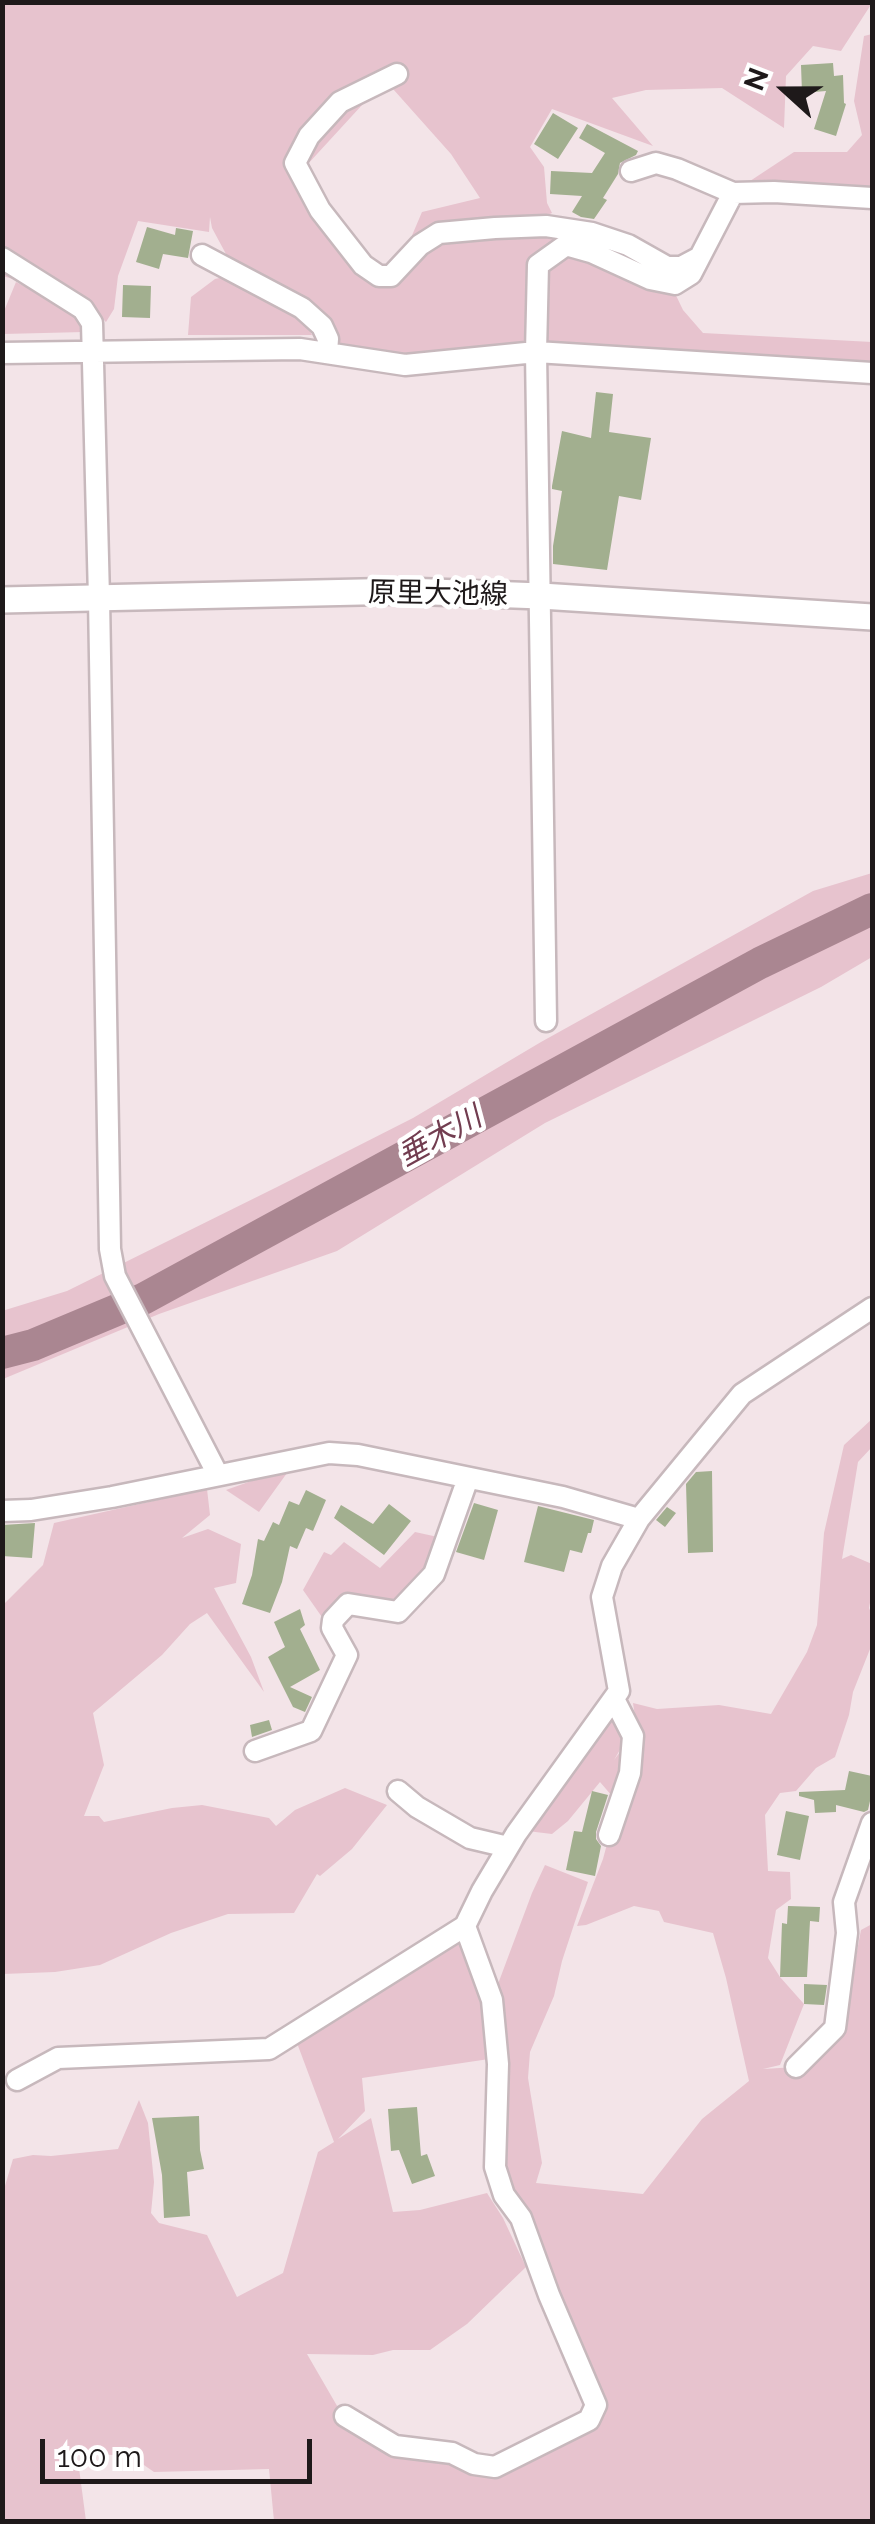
<!DOCTYPE html>
<meta charset="utf-8">
<style>
body{margin:0}
#map{position:relative;width:875px;height:2524px;overflow:hidden;background:#f3e4e8;font-family:Raleway,sans-serif}
canvas{display:block}
.frame{position:absolute;inset:0;border:5px solid #1e191a;pointer-events:none}
.north{position:absolute;left:735px;top:40px;width:100px;height:100px;-webkit-text-stroke:8px #fff;paint-order:stroke;rotate:291deg;font-size:28px;font-weight:700;line-height:40px;text-align:center;color:#1e191a}
.north::after{content:'';display:block;margin:auto;width:35px;height:45px;background:#1e191a;clip-path:polygon(50% 0,100% 100%,50% 72%,0 100%)}
.scale{position:absolute;left:40px;top:2439px;width:272px;height:45px;box-sizing:border-box;border:5px solid #1e191a;border-top:0;padding-left:12px;font-size:30px;line-height:35px;white-space:nowrap;color:#1e191a;-webkit-text-stroke:8px #fff;paint-order:stroke}
</style>
<div id="map">
<canvas width="875" height="2524"></canvas>
<div class="frame"></div>
<div class="north">N</div>
<div class="scale">100 m</div>
</div>
<script>
const ctx = document.querySelector('canvas').getContext('2d');
ctx.lineJoin = 'round';
function paint(path, color) {
  ctx.fillStyle = color;
  ctx.fill(path, 'evenodd');
}
function shape(rows) {
  const path = new Path2D();
  for (const r of rows) {
    path.moveTo(r[0], r[1]);
    for (let i = 2; i < r.length; i += 2) path.lineTo(r[i], r[i + 1]);
  }
  return path;
}
function strokePath(path, color, width, dash) {
  ctx.strokeStyle = color;
  ctx.lineWidth = width;
  ctx.lineCap = dash ? 'butt' : 'round';
  ctx.setLineDash(dash || []);
  ctx.stroke(path);
}
function write(font, color, halo, rows, align = 'center') {
  ctx.font = font + ' Raleway,"Noto Sans JP",sans-serif';
  ctx.lineWidth = 9;
  ctx.setLineDash([]);
  ctx.textBaseline = 'middle';
  ctx.strokeStyle = halo;
  ctx.fillStyle = color;
  for (const [text, x, y, turn = 0] of rows) {
    ctx.save();
    ctx.translate(x, y);
    ctx.rotate((+turn || 0) * Math.PI / 180);
    ctx.textAlign = isNaN(turn) ? turn : align;
    if (halo) ctx.strokeText(text, 0, 0);
    ctx.fillText(text, 0, 0);
    ctx.restore();
  }
}
paint(shape([
 [3,3,872,3,841,51,813,46,786,76,784,128,722,88,646,90,612,98,653,146,552,109,530,147,544,167,547,203,552,213,537,220,593,249,670,283,683,310,703,333,872,342,872,368,525,353,405,365,332,348,322,326,226,269,226,254,212,228,210,217,209,232,138,221,118,276,114,309,106,322,84,301,3,276],
 [385,80,451,154,480,198,422,212,393,280,380,277,295,178],
 [872,34,872,196,744,185,794,152,847,152,862,135,854,101,864,36],
 [228,276,304,318,312,335,188,335,191,297,215,279],
 [16,282,77,313,84,332,3,334,2,316],
 [872,873,872,957,821,987,545,1123,337,1251,159,1314,3,1379,2,1311,67,1291,277,1187,413,1118,541,1042,813,891],
 [872,1419,872,1447,858,1462,842,1559,851,1555,872,1564,872,1592,869,1608,872,1615,872,1644,853,1692,849,1715,835,1757,816,1768,796,1791,780,1793,765,1815,768,1871,790,1872,791,1899,776,1910,768,1958,780,1977,804,2004,780,2065,763,2069,796,2067,842,2031,861,1930,872,1924,872,2521,274,2521,269,2469,154,2472,131,2456,77,2453,86,2521,3,2522,2,2196,13,2159,33,2155,51,2156,118,2149,139,2100,148,2123,154,2182,151,2213,159,2223,207,2235,237,2297,283,2273,318,2152,334,2142,297,2043,461,1942,483,1977,489,2059,362,2078,365,2111,338,2139,371,2118,393,2212,420,2210,487,2193,503,2218,526,2267,467,2324,430,2350,393,2350,373,2355,307,2354,340,2411,474,2464,495,2467,596,2405,499,2178,492,2000,532,1893,545,1865,588,1882,562,1961,554,1996,530,2052,528,2078,542,2163,536,2183,643,2194,702,2119,749,2081,726,1978,713,1933,664,1922,659,1911,634,1906,586,1925,577,1926,603,1859,618,1803,600,1782,568,1821,552,1834,519,1830,612,1714,628,1736,614,1760,629,1740,635,1717,633,1703,657,1709,719,1705,771,1714,807,1652,817,1625,824,1533,844,1445],
 [285,1469,287,1473,259,1512,226,1490],
 [207,1489,210,1515,182,1538,208,1529,241,1544,236,1583,214,1588,251,1657,264,1692,207,1613,190,1624,162,1655,93,1713,104,1765,84,1816,99,1816,104,1822,172,1808,202,1805,269,1818,276,1826,295,1810,345,1788,387,1805,352,1849,320,1876,317,1874,294,1913,228,1914,171,1933,100,1965,55,1972,3,1974,3,1605,43,1565,54,1523],
 [415,1532,438,1537,424,1576,398,1612,347,1598,324,1620,303,1590,324,1552,331,1555,344,1542,380,1568]
]), '#e7c3ce');
strokePath(shape([
 [2,1353,33,1345,143,1299,760,963,872,909]
]), '#aa8691', 32);
paint(shape([
 [833,63,834,76,843,75,844,103,846,104,836,136,814,129,826,91,802,93,801,65],
 [553,113,578,128,558,159,534,144],
 [587,124,638,151,636,155,620,163,618,174,603,198,607,200,594,219,581,217,572,212,582,196,550,194,551,171,592,173,605,153,579,138],
 [147,227,175,235,176,228,193,231,188,258,163,254,159,269,136,262],
 [123,285,151,286,150,318,122,317],
 [596,392,613,394,609,432,651,438,641,500,619,496,607,570,553,564,553,546,562,491,552,489,552,486,562,431,591,438],
 [712,1471,713,1552,688,1553,686,1484,696,1472],
 [306,1490,326,1500,313,1531,306,1528,297,1549,290,1546,282,1582,270,1613,242,1604,252,1575,258,1539,264,1541,273,1522,279,1525,289,1501,299,1505],
 [474,1503,498,1510,484,1560,456,1552],
 [389,1504,411,1521,384,1555,334,1518,341,1505,373,1524],
 [538,1506,594,1520,591,1533,588,1533,582,1553,570,1550,564,1572,524,1562],
 [667,1507,676,1513,665,1527,656,1520],
 [35,1523,32,1558,2,1556,2,1525],
 [300,1609,305,1625,300,1629,320,1670,290,1687,312,1697,305,1712,293,1707,268,1657,285,1647,274,1622],
 [269,1720,272,1730,252,1737,250,1725],
 [849,1771,872,1776,872,1792,868,1810,864,1812,836,1805,836,1812,815,1813,814,1800,799,1796,799,1792,845,1790],
 [592,1791,608,1795,596,1832,596,1839,601,1846,595,1876,566,1870,574,1831,582,1832],
 [786,1811,809,1816,800,1860,777,1855],
 [788,1906,820,1907,819,1922,810,1921,807,1977,780,1977,782,1923,787,1924],
 [804,1984,827,1985,824,2005,804,2004],
 [417,2107,421,2156,427,2154,435,2176,412,2184,399,2150,391,2151,388,2109],
 [199,2116,200,2150,204,2169,187,2172,190,2216,164,2218,162,2175,152,2118]
]), '#a2af8f');
const minor = shape([
 [397,74,340,102,309,136,295,163,320,210,363,265,379,276,391,276,420,245,439,233,495,228,546,226,592,233,628,245,667,267,681,267,698,258],
 [631,171,656,163,677,169,733,193,774,192,872,198],
 [202,255,302,308,322,326,328,339,327,352],
 [2,258,83,309,92,323,99,598,110,1249,115,1276,218,1475],
 [2,353,300,349,405,365,536,352,872,373],
 [546,1021,536,352,538,265,566,245,591,252,650,279,675,284,691,274,733,193],
 [2,1511,31,1510,112,1497,329,1453,358,1455,563,1497,639,1519],
 [255,1751,311,1731,347,1655,332,1628,333,1620,348,1604,398,1612,434,1574,468,1478],
 [398,1791,417,1807,470,1838,508,1847],
 [609,1835,630,1773,633,1736,614,1699],
 [796,2067,835,2028,847,1933,844,1902,872,1823],
 [17,2080,58,2058,269,2049,465,1926,482,1891,516,1834,619,1691,602,1597,612,1566,639,1519,742,1394,872,1308],
 [345,2416,395,2446,452,2453,474,2464,495,2467,589,2420,596,2405,549,2295,521,2218,504,2195,495,2167,498,2064,492,2000,465,1926]
]);
const major = shape([
 [2,600,406,591,541,596,872,617]
]);
strokePath(minor, '#c7b8bc', 25);
strokePath(major, '#c7b8bc', 30);
strokePath(minor, '#fff', 20);
strokePath(major, '#fff', 25);
write('28px', '#1e191a', '#fff', [
 ["原里大池線",438,594,1]
]);
write('italic 30px', '#723d50', '#fff', [
 ["垂木川",440,1137,-29]
]);
</script>
